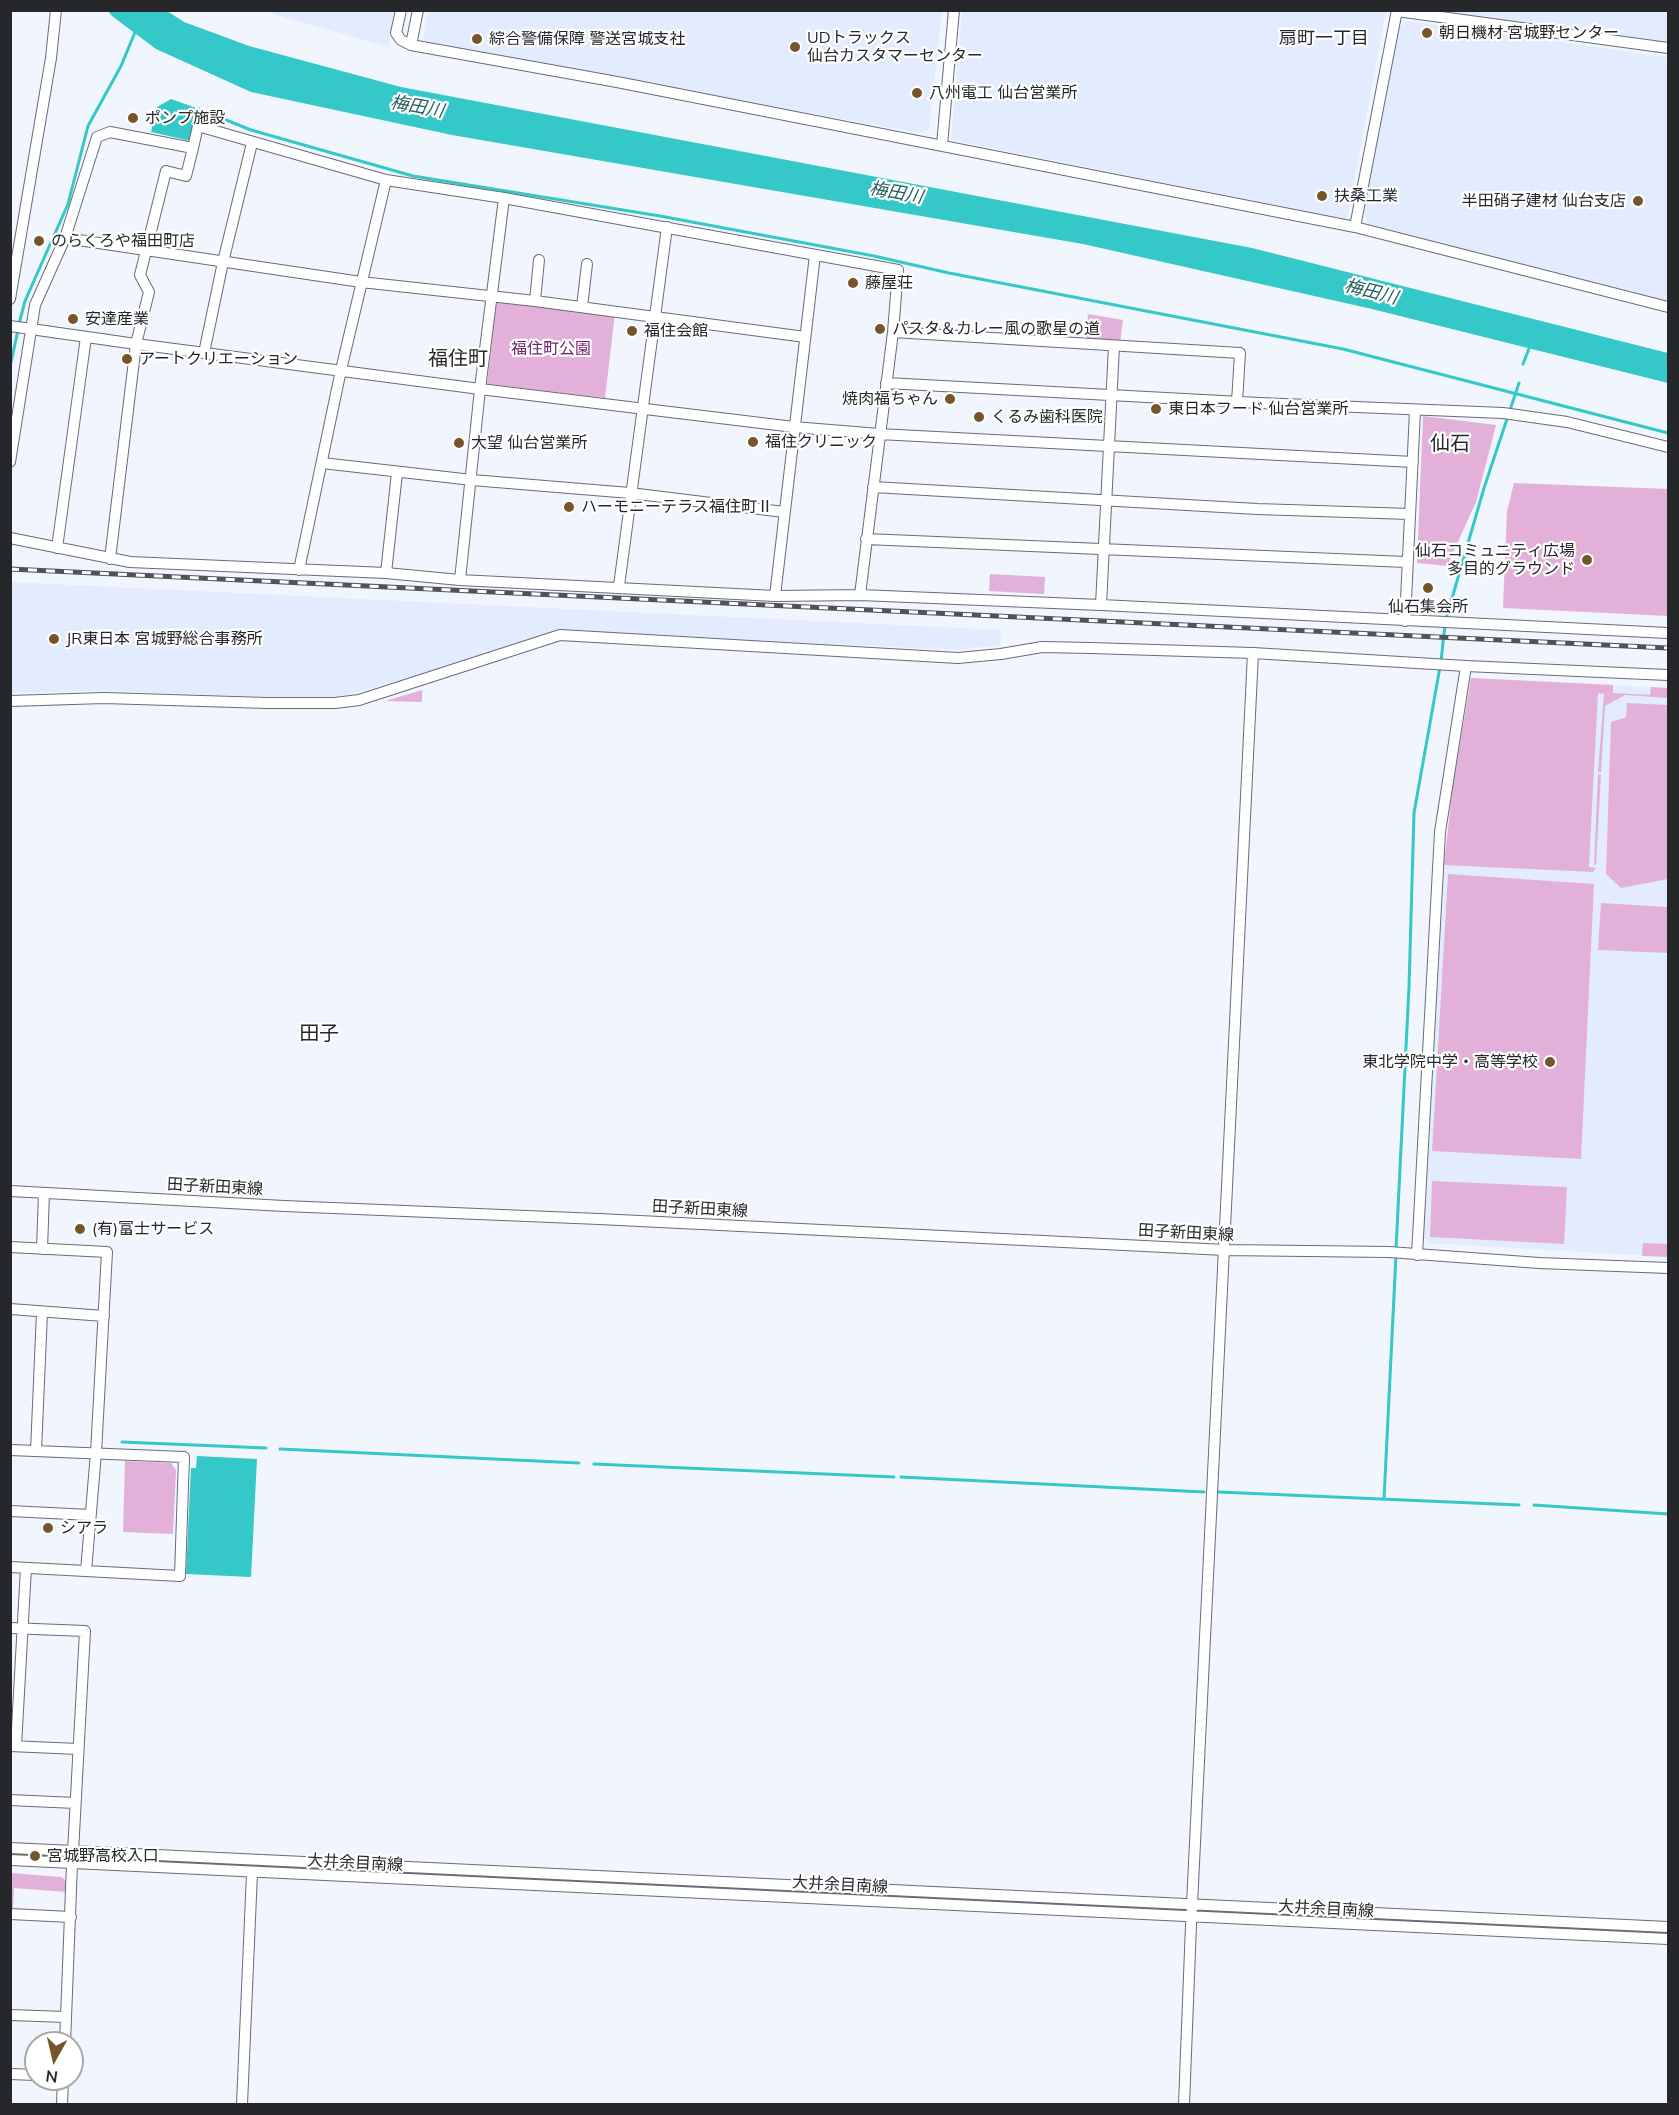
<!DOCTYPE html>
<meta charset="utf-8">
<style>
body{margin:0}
#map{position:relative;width:1679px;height:2115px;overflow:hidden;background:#f0f5fe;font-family:Mulish,sans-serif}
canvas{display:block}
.frame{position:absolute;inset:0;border:12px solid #25272b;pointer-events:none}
.north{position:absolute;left:24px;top:2031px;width:60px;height:60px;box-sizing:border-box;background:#fff;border:2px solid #a8a9aa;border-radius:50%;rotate:188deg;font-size:16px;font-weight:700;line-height:24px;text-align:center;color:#25272b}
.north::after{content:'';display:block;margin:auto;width:21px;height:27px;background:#74562a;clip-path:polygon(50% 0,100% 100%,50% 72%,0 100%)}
</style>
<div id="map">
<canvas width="1679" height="2115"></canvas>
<div class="frame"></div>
<div class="north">N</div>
</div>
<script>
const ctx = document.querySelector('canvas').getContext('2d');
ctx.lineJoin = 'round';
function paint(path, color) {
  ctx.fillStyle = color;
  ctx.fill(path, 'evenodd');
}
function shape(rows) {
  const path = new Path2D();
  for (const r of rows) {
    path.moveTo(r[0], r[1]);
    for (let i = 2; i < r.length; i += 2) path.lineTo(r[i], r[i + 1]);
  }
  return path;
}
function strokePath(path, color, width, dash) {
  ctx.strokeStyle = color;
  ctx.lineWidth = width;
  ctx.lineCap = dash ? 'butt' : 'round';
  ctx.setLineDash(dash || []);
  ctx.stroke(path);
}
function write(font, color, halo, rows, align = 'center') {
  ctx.font = font + ' Mulish,"Noto Sans JP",sans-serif';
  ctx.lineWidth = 4.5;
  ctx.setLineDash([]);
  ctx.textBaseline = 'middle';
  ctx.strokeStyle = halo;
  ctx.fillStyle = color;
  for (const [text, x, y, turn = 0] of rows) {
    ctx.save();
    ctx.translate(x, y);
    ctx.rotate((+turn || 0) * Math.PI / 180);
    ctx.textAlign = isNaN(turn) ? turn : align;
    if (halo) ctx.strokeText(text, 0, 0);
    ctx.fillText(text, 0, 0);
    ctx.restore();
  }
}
paint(shape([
 [263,11,394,11,388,47],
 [428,11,942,11,929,130,920,133,427,44,423,37],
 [962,11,1386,11,1348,215,1346,219,951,140],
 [1430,11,1668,11,1668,44],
 [1407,21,1668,57,1668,302,1368,224,1363,211,1397,29],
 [11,582,1001,630,1000,645,957,650,557,631,435,670,332,699,102,691,11,693],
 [1471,678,1668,688,1668,1257,1427,1243,1427,1239,1422,1239,1442,885,1452,792]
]), '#e3ecfe');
paint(shape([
 [497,299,615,313,605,398,487,384],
 [1088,314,1123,320,1120,343,1086,340],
 [1423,416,1496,425,1476,502,1447,566,1417,563],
 [1514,483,1668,489,1668,616,1503,608,1507,511],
 [990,574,1045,577,1044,594,989,591],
 [1471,678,1613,685,1613,693,1650,695,1651,687,1668,688,1668,698,1625,695,1605,706,1601,772,1598,772,1604,694,1598,693,1589,865,1589,867,1596,868,1593,872,1444,865,1452,792],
 [422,690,422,702,385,701],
 [1627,703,1668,705,1668,879,1621,888,1606,874,1611,722,1626,717],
 [1598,774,1601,775,1596,865,1594,865],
 [1448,874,1594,884,1581,1159,1432,1151],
 [1601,903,1668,907,1668,953,1598,950],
 [1432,1181,1567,1187,1564,1244,1430,1237],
 [1643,1243,1668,1244,1668,1257,1642,1256],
 [125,1461,171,1463,176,1470,173,1534,123,1532],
 [10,1873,61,1877,67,1881,67,1892,14,1888,13,1909,11,1909]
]), '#e2b0d9');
paint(shape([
 [108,11,167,11,184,22,249,46,401,87,1252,248,1668,353,1668,383,1372,309,1083,244,452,135,251,92,156,49,112,16],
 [171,99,199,109,191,141,151,132,157,107],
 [197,1456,257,1459,251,1577,186,1574,191,1468,196,1468]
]), '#34c8c9');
strokePath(shape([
 [199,109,251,130,413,176,660,216,874,256,949,273,1343,349,1668,433],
 [19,324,25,301,68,204,88,126,121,66,136,30],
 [1523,364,1530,346],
 [10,367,18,330],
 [1446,619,1484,488,1519,383],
 [1441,661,1445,625],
 [1396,1249,1409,987,1414,813,1440,667],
 [122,1442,266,1448],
 [280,1449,579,1463],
 [594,1464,894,1477],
 [901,1477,1204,1492],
 [1219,1492,1519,1505],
 [1384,1499,1396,1255],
 [1534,1505,1668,1514]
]), '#34c8c9', 3);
const minor = shape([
 [401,10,396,33,401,40,411,45,617,82,1355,227,1668,307],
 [1397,11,1668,48],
 [411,45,418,10],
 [942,145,954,10],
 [193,148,186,176,166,171,140,275,149,292,136,344,480,389,794,427,879,434,1413,462],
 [1355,227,1397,10],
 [65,238,361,282,535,301,805,337],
 [10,299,51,58,56,10],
 [535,301,539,260],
 [582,307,587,264],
 [10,326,136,344,110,559],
 [893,332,1240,353,1237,402],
 [204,353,223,262,252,143],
 [886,383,1259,403,1503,413,1567,422,1668,447],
 [10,462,35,305,65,238,97,137,110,132,193,148,198,126,386,180,504,198,898,270,893,332,860,595],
 [322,463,472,480,630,493,784,512],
 [873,487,1257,509,1410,514],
 [10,538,130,562,386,573,460,580,775,596,860,595,1101,605,1668,633],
 [866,539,1406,562],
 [57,548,86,337],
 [299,570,341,370,386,180],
 [386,573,397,473],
 [460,580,480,389,504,198],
 [619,586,667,227],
 [775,596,815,255],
 [1101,605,1114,346],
 [1405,621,1415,411],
 [10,701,104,698,267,703,335,703,359,700,560,635,958,658,1001,654,1042,647,1090,648,1253,653,1466,666,1668,675],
 [10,1191,284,1206,599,1219,1225,1250,1389,1252,1539,1263,1668,1268],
 [10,1247,107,1252,96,1453,86,1571],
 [42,1249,44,1193],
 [1417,1255,1440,832,1466,666],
 [10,1309,104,1316],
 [10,1450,184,1457,180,1576,10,1567],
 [36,1451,42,1312],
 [10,1511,90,1515],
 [10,1628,85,1631,73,1852],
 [10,1746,78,1749],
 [16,1746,26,1568],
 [10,1800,75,1803],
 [10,1848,1668,1927],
 [10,1860,1668,1939],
 [10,1914,71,1917],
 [10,2015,66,2017],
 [65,2043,72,1864],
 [10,2074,36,2075],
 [62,2104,63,2079],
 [242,2104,252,1873],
 [1184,2104,1191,1925,1253,653]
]);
strokePath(minor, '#676c75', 12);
strokePath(minor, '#fff', 10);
const rail = shape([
 [10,569,1668,648]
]);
strokePath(rail, '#4f5257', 5);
strokePath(rail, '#fff', 3, [9]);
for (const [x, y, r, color] of [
 [1427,33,6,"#74562a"],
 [477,39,6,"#74562a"],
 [795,47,6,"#74562a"],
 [917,93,6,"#74562a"],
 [133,118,6,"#74562a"],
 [1322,196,6,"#74562a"],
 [1638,201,6,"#74562a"],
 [39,241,6,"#74562a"],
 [853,283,6,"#74562a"],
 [73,319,6,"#74562a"],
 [880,329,6,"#74562a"],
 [632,331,6,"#74562a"],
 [127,359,6,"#74562a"],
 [950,399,6,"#74562a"],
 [1156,409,6,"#74562a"],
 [979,417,6,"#74562a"],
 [753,442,6,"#74562a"],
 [459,443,6,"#74562a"],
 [569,507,6,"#74562a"],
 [1587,560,6,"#74562a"],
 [1428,588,6,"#74562a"],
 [54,639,6,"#74562a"],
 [1550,1062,6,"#74562a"],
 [80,1229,6,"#74562a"],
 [48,1528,6,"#74562a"],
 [35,1856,6,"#74562a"]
]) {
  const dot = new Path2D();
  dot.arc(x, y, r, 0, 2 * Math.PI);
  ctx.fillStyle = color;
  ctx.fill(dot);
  strokePath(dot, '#fff', 2);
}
write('16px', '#25272b', '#fff', [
 ["朝日機材 宮城野センター",1439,33],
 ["UDトラックス",807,38],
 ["仙台カスタマーセンター",807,56],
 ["綜合警備保障 警送宮城支社",489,39],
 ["八州電工 仙台営業所",929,93],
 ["ポンプ施設",145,118],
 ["扶桑工業",1334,196],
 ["半田硝子建材 仙台支店",1626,201,"right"],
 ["のらくろや福田町店",51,241],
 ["藤屋荘",865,283],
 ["安達産業",85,319],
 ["パスタ＆カレー風の歌星の道",892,329],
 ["福住会館",644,331],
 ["アートクリエーション",139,359],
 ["焼肉福ちゃん",938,399,"right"],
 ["東日本フード 仙台営業所",1168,409],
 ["くるみ歯科医院",991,417],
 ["福住クリニック",765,442],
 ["大望 仙台営業所",471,443],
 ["ハーモニーテラス福住町Ⅱ",581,507],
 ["仙石コミュニティ広場",1575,551,"right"],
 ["多目的グラウンド",1575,569,"right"],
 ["仙石集会所",1428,607,"center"],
 ["JR東日本 宮城野総合事務所",66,639],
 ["東北学院中学・高等学校",1538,1062,"right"],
 ["(有)富士サービス",92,1229],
 ["シアラ",60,1528],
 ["宮城野高校入口",47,1856]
], 'left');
write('16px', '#731e6b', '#fff', [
 ["福住町公園",551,349]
]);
write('16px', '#25272b', '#fff', [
 ["田子新田東線",215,1187,3],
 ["田子新田東線",700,1209,3],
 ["田子新田東線",1186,1233,3],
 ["大井余目南線",355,1863,3],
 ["大井余目南線",840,1885,3],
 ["大井余目南線",1326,1909,3]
]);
write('18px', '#25272b', '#fff', [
 ["扇町一丁目",1324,39]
]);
write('italic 18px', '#276060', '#fff', [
 ["梅田川",417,107,10],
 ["梅田川",896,193,10],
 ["梅田川",1371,292,14]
]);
write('20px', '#25272b', '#fff', [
 ["福住町",458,359],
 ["仙石",1450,444],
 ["田子",319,1034]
]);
</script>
